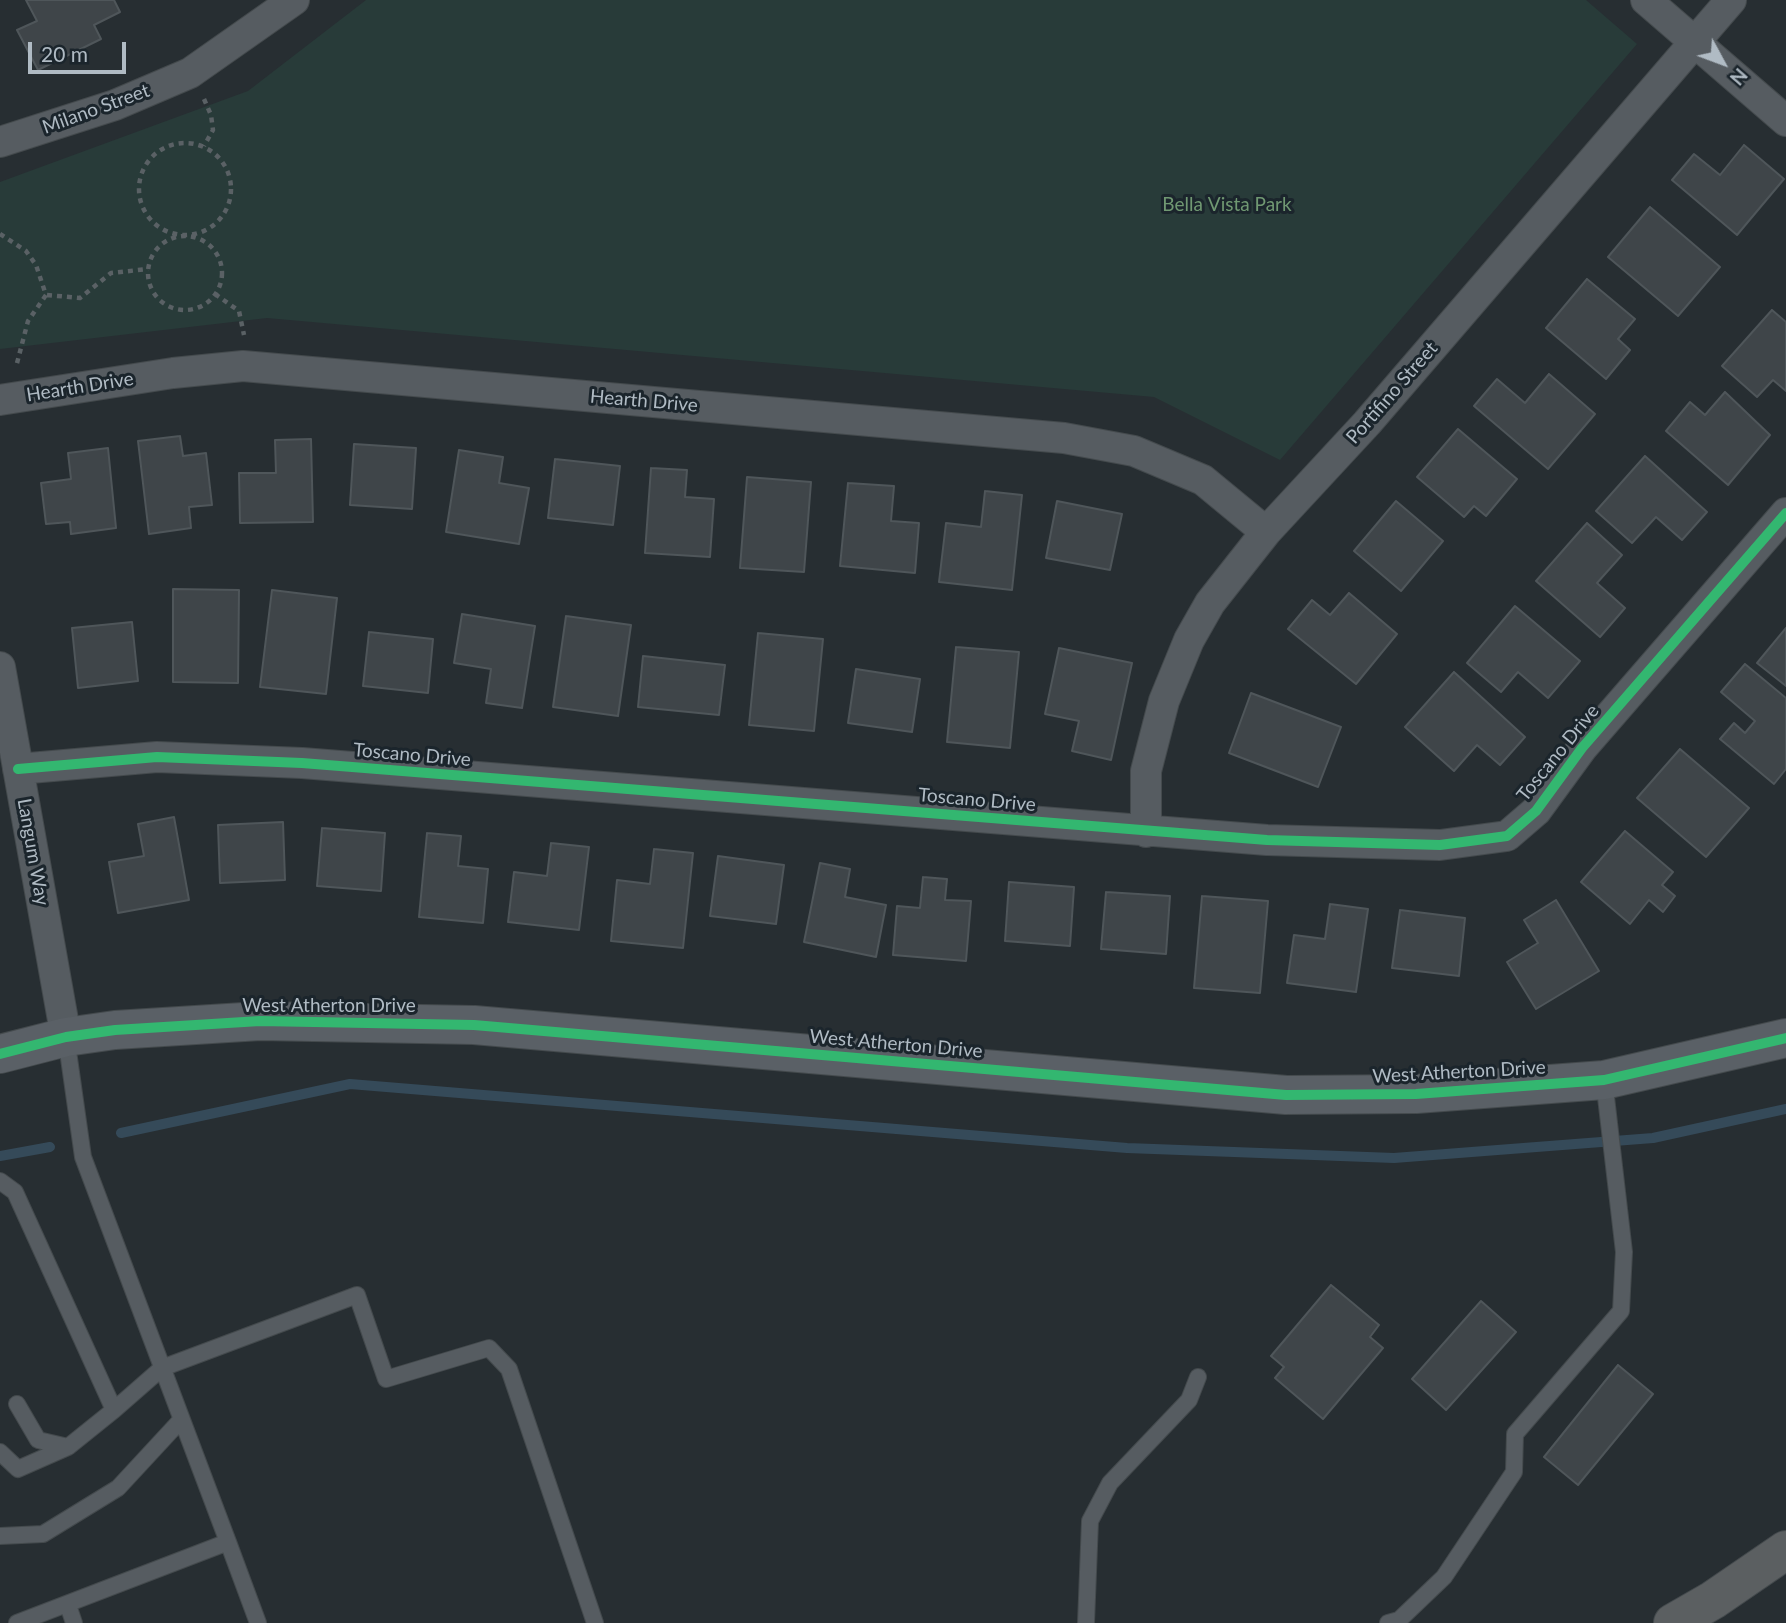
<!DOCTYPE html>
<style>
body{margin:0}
#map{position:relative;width:1786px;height:1623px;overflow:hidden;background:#272e32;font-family:Lato,sans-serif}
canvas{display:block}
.north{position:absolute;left:1688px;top:28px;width:70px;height:70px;-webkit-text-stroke:5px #1b252c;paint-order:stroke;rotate:131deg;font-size:19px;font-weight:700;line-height:28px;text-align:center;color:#b0bbc4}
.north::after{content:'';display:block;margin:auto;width:24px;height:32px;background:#b0bbc4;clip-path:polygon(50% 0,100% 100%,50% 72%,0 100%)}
.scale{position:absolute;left:28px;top:42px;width:98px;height:32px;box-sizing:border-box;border:4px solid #b0bbc4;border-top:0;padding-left:9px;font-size:21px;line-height:24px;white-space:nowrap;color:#b0bbc4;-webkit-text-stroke:5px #1b252c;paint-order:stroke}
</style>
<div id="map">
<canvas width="1786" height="1623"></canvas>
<div class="north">N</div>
<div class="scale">20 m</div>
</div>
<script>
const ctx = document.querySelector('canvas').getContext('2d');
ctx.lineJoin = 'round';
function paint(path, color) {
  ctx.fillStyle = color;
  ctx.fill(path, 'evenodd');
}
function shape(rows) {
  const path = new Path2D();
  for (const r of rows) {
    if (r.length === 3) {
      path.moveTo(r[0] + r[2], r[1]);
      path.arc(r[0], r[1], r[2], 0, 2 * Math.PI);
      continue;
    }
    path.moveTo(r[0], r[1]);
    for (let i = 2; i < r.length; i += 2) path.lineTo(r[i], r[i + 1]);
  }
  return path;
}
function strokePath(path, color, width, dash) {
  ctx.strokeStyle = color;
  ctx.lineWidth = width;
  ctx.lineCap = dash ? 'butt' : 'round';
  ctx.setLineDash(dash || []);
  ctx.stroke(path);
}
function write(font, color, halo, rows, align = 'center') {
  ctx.font = font + ' Lato,sans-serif';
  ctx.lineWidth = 6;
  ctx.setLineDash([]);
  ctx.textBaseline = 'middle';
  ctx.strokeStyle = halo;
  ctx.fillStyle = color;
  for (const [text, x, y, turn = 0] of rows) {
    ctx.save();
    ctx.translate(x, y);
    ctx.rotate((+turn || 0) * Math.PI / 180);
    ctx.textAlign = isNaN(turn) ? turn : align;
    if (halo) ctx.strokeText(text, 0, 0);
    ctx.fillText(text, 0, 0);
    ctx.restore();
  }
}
paint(shape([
 [366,0,1586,0,1637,44,1280,460,1154,397,267,318,0,349,0,182,248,91]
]), '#283b39');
strokePath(shape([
 [121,1133,350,1084,1127,1148,1394,1158,1653,1138,1786,1109],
 [0,1156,50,1147]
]), '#354a59', 10);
const building = shape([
 [26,0,114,0,120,12,94,25,101,39,38,70,17,30,37,21,26,0],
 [1744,145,1784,179,1737,235,1672,180,1694,154,1720,175,1744,145],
 [1650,207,1720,267,1678,316,1608,257,1650,207],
 [1587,279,1635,319,1618,339,1630,350,1606,379,1546,328,1587,279],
 [1772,310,1786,322,1786,391,1773,380,1757,397,1722,366,1772,310],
 [1549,374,1595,414,1548,469,1474,406,1497,379,1525,403,1549,374],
 [1725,392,1770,435,1728,485,1666,431,1690,402,1705,415,1725,392],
 [1458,429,1517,479,1486,516,1474,506,1464,517,1417,477,1458,429],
 [180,436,183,456,206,453,212,505,189,507,191,528,149,534,138,441,180,436],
 [311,439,313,522,240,523,239,473,276,473,275,440,311,439],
 [354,444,416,448,412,509,350,505,354,444],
 [108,448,116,528,71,534,70,522,46,524,41,483,71,479,68,453,108,448],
 [459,450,503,457,499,483,529,488,519,544,446,532,459,450],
 [1645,456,1707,512,1682,540,1656,517,1632,543,1596,511,1645,456],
 [555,459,620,466,613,525,548,518,555,459],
 [651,468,687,470,685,497,714,499,710,557,645,553,651,468],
 [747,477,811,482,804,572,740,568,747,477],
 [848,483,894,486,891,521,919,523,915,573,840,566,848,483],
 [985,491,1022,495,1012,590,939,582,946,523,981,527,985,491],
 [1057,501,1122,514,1110,570,1046,558,1057,501],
 [1396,501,1443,541,1401,591,1354,551,1396,501],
 [1587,523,1622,555,1597,583,1625,608,1600,637,1536,581,1587,523],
 [173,589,239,590,238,683,173,682,173,589],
 [272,590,337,598,326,694,260,687,272,590],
 [1349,593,1397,634,1356,684,1288,629,1312,600,1330,615,1349,593],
 [1515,606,1580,661,1548,698,1518,672,1501,692,1467,663,1515,606],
 [462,614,535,626,522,708,486,703,491,669,454,663,462,614],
 [566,616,631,625,618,716,553,707,566,616],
 [132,622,138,681,78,688,72,628,132,622],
 [1786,628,1786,686,1757,663,1786,628],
 [369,632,433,639,428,693,363,686,369,632],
 [758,633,823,639,814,731,749,725,758,633],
 [956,647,1019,652,1010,748,947,742,956,647],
 [1059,648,1132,663,1111,760,1072,751,1079,721,1045,714,1059,648],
 [643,656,725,665,719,715,638,707,643,656],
 [1745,664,1786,698,1786,769,1774,784,1720,739,1734,723,1745,733,1755,721,1721,692,1745,664],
 [856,669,920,679,912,732,848,723,856,669],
 [1454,672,1525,737,1500,765,1477,745,1454,771,1405,727,1454,672],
 [1251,693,1341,727,1318,787,1229,753,1251,693],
 [1680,749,1749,808,1706,857,1637,798,1680,749],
 [174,817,189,900,118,913,109,862,144,856,138,824,174,817],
 [283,822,285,880,220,883,218,825,283,822],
 [322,828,385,833,381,891,317,886,322,828],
 [1625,831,1673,872,1662,885,1675,896,1663,912,1649,900,1630,924,1581,882,1625,831],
 [427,833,461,836,458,866,488,869,483,923,419,917,427,833],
 [551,843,589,847,579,930,508,922,514,872,547,876,551,843],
 [654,849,693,853,683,948,611,941,617,880,650,884,654,849],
 [718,856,784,865,776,924,710,916,718,856],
 [820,863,850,869,845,897,886,905,876,957,804,942,820,863],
 [923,877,947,879,945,900,971,901,966,961,893,955,897,906,920,908,923,877],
 [1009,882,1074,887,1070,946,1005,941,1009,882],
 [1106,892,1170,896,1166,954,1101,949,1106,892],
 [1202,896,1268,901,1260,993,1194,988,1202,896],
 [1556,900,1599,971,1536,1009,1507,962,1538,943,1524,920,1556,900],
 [1330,904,1368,909,1356,992,1287,983,1294,935,1325,939,1330,904],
 [1400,910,1465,918,1459,976,1392,968,1400,910],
 [1331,1285,1379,1325,1370,1337,1383,1348,1323,1419,1275,1378,1284,1367,1271,1356,1331,1285],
 [1481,1301,1516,1332,1446,1410,1412,1379,1481,1301],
 [1618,1365,1653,1394,1578,1485,1544,1457,1618,1365]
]);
paint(building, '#3f4549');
strokePath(building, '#4f565a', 2);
const lane = shape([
 [0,1181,15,1192,114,1410,162,1368,357,1295,386,1379,489,1348,509,1369,595,1623],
 [17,1404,38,1440,68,1447,114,1410],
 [0,1452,18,1469,68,1447],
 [0,1536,43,1534,118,1488,180,1421],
 [228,1542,258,1623],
 [68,1605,74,1623],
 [17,1623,228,1542,83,1157,66,1037],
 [1086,1623,1090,1521,1110,1483,1189,1400,1198,1377],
 [1388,1623,1399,1620,1444,1577,1514,1472,1515,1434,1621,1311,1624,1252,1604,1080]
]);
const street = shape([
 [1646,0,1786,121],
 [0,142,115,105,190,73,294,0],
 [0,400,173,373,243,366,1064,438,1134,451,1203,480,1266,532],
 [0,667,66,1037],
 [18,769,157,757,302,763,1267,840,1440,845,1507,836,1536,811,1582,748,1786,513],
 [1146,832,1146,771,1164,701,1189,640,1210,603,1266,532,1367,423,1731,0]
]);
const secondary = shape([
 [0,1054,66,1037,115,1030,260,1021,474,1025,1286,1095,1416,1094,1604,1080,1786,1038]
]);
const highway = shape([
 [1673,1623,1713,1600,1786,1550]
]);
strokePath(lane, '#444a4d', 18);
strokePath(street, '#444a4d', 32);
strokePath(secondary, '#444a4d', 40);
strokePath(highway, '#444a4d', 40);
strokePath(shape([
 [204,99,211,115,213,130,204,146],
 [185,189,46],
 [0,234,26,251,36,265,46,295,28,321,16,367],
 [185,273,37],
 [215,294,239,311,244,335],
 [47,295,80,298,111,273,148,269]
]), '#5a6165', 4.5, [5, 5]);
strokePath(lane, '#565c61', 16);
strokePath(street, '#565c61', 30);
strokePath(secondary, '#5a6066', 38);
strokePath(highway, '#5b5f61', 38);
strokePath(shape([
 [18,769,157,757,302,763,1267,840,1440,845,1507,836,1536,811,1582,748,1786,513],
 [0,1054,66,1037,115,1030,260,1021,474,1025,1286,1095,1416,1094,1604,1080,1786,1038]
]), '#33b770', 10);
write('19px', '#b0bbc4', '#1b252c', [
 ["Milano Street",96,109,-20],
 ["Hearth Drive",80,387,-9],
 ["Portifino Street",1392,393,-49],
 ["Hearth Drive",644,401,5],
 ["Toscano Drive",1558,753,-51],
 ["Toscano Drive",412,755,5],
 ["Toscano Drive",977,800,5],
 ["Langum Way",33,852,80],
 ["West Atherton Drive",329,1006],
 ["West Atherton Drive",896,1044,5],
 ["West Atherton Drive",1459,1072,-3]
]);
write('19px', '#709872', '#1b252c', [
 ["Bella Vista Park",1227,205]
]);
</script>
